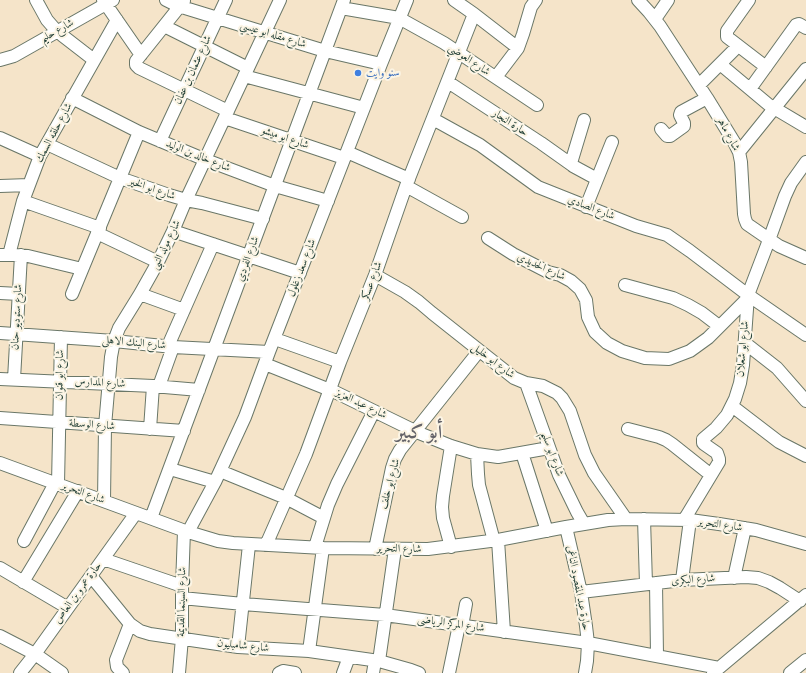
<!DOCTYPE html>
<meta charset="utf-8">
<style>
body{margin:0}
canvas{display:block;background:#f5e4c9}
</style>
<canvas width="806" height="673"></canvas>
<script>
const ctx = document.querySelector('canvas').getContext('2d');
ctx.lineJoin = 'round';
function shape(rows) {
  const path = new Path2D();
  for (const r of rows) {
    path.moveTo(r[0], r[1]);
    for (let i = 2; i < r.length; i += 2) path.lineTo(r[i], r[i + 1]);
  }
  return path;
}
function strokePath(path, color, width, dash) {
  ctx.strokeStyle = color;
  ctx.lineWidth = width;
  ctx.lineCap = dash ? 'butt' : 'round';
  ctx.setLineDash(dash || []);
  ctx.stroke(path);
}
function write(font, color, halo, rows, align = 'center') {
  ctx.font = font + ' "IM FELL French Canon",Amiri,serif';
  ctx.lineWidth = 4;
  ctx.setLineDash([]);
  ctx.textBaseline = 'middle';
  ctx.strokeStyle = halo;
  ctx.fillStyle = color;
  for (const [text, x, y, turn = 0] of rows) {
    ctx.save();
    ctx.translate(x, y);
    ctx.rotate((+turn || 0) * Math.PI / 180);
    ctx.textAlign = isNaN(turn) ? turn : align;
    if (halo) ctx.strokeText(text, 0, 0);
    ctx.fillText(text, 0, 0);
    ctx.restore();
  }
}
const street = shape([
 [36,0,47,20,54,28,63,36,94,60],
 [103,0,141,55],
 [166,0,174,4,185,8,325,51,381,64],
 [454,0,474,14,518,48],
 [638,0,649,12,660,26,707,98,734,142,739,152,741,162,744,214,745,219,747,224,779,246,806,258],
 [749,0,727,31,727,37,766,67],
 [184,1,136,61,136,65,139,68,228,111],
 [341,8,399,18,444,43,537,105],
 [655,19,668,0],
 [164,26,248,68],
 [0,60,14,56,113,0],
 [720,64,769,105,806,127],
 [244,76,364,108],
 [496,77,518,48,523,34,531,7,536,0],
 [448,82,541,143,572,165],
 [699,85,738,46],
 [750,89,796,25,799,24,806,28],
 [72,98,139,132,206,160,275,186,328,201],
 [225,118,344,158],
 [433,119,480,145,538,187,636,226,667,235,690,251,748,295,806,335],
 [584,120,571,163,573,166,597,179],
 [661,129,667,136,670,136,684,126,684,123,680,115,681,112,707,98],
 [0,138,40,156],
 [160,141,226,0],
 [47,144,120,178,169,195,186,200,202,203,263,219],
 [347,152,409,179],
 [739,152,806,69],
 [0,186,29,185],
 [406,186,462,217],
 [23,201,100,228],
 [586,207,612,142],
 [173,231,300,273],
 [97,233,158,262],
 [488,238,513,254,548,272,560,275,571,281,580,289,586,300,588,317,595,332,607,343,622,351,645,358,669,359,690,351,708,338,748,298],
 [0,255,15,255,28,256,82,269],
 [9,255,23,201,40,156,117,20],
 [375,275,405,292,419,302,432,313,514,378,526,383,543,386,557,393,562,398,570,411,585,455,594,473,626,519],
 [625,285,673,298,688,305,702,313,719,326],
 [0,293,19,294],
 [72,294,139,132],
 [140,294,184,310],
 [0,333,114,341,173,347,269,352],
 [275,339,340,362],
 [745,343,777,368,806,401],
 [168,346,213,244],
 [265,364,335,392,419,433,451,446,477,454,498,457,549,448],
 [0,379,153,386,199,390],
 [14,379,21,255],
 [526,383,559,475,577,512,584,524],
 [159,386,173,347],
 [732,406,779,442,806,456],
 [0,418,184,431],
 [150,429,153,386],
 [628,429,659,437,666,440,672,444,711,475],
 [451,446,443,496,442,507,443,518,451,547],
 [522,453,547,531],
 [477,454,478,474,479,485,494,541],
 [0,463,188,532,218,541,233,543,323,548,428,549,498,540,566,527,608,520,626,519,690,520,719,524,756,530,806,544],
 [170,469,215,482],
 [220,471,286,498,324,518],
 [58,484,61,337],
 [104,501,105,426,111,357,114,341,119,328,140,294,158,262,173,231,186,200,280,0],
 [151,518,344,0],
 [644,519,646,584],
 [684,520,719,462,719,459,717,453,704,444,703,443,703,439,716,428,727,415,735,399,740,383,743,365,748,295,769,240,785,196,791,183,806,162],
 [566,527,581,592,586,626,588,643,587,661,585,673],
 [188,532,215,482,245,417,269,352,381,64,407,0],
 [498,540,504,632],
 [24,541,55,483],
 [266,545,306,454,340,362,375,275,406,186,474,14],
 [315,547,328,505,337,484,374,411],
 [375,549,392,468,395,459,400,450,479,351],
 [103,559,182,586],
 [0,568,68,608],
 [91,576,130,624,140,631,150,634,238,647,309,651,379,661,411,670,419,673],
 [734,578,745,528],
 [682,580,690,520],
 [23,582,78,491],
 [656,583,657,655],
 [581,592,682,580,746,577,758,578,769,582,780,588,800,601],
 [182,598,243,604,385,615,588,643,719,668],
 [462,626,466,604],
 [0,636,35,654,62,673],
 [238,647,249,545],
 [309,651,323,548],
 [379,661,395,549],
 [20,673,35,654,136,513],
 [123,673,117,667,116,660,130,624],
 [179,673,182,638,182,586,184,531],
 [279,673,283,671,295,673],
 [343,673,349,657],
 [373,673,375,661],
 [449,673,459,625],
 [713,673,806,595],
 [790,673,806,660]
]);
strokePath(street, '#6a7768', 14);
strokePath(street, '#fff', 12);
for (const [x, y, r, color] of [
 [358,73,4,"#3f7fe0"]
]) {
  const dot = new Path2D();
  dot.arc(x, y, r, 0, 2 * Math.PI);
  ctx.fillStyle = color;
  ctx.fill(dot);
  strokePath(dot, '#fcf5e5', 1.5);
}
write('11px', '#1f3d34', '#fcf5e5', [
 ["شارع حليم",57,31,-29],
 ["شارع مقله ابو عيسي",273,35,17],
 ["شارع العوضي",469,60,34],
 ["شارع عثمان بن عفان",193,70,-65],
 ["حارة النجار",510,123,33],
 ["شارع حلقه السمك",54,133,-62],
 ["شارع ماهر",728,134,62],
 ["شارع ابو ميشو",285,138,19],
 ["شارع خالد بن الوليد",198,156,22],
 ["شارع ابو الخير",152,189,19],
 ["شارع الصادي",591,208,21],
 ["شارع مولد النبى",166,245,-64],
 ["شارع الفردي",248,259,-70],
 ["شارع الحديدي",541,267,24],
 ["شارع سعد زغلول",302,268,-69],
 ["شارع عسكر",372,281,-69],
 ["شارع ستوديو حنان",17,317,-87],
 ["شارع البنك الاهلى",134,343,5],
 ["شارع ابو شعلان",743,349,-85],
 ["شارع ابو خليل",493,361,37],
 ["شارع ابو قنوان",60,375,-89],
 ["شارع المدارس",100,383,3],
 ["شارع عبد العزيز",361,404,26],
 ["شارع الوسطة",92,425,4],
 ["شارع ابو سليم",552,454,70],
 ["شارع ابو خلف",390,484,-75],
 ["شارع التحرير",83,493,20],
 ["شارع التحرير",720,525,8],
 ["شارع التحرير",399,549,1],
 ["شارع البكرى",693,580,-4],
 ["حارة عبد المقصود الناغى",578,588,79],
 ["حارة عمرو بن العاص",78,593,-54],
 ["شارع السينما القديمة",182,602,-89],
 ["شارع المركز الرياضى",451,624,8],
 ["شارع شامبليون",243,646,6]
]);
write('11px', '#366cbe', '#fcf5e5', [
 ["سنو وايت",366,73]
], 'left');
write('bold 19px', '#646369', '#fcf5e5', [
 ["أبو كبير",419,433]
]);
</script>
